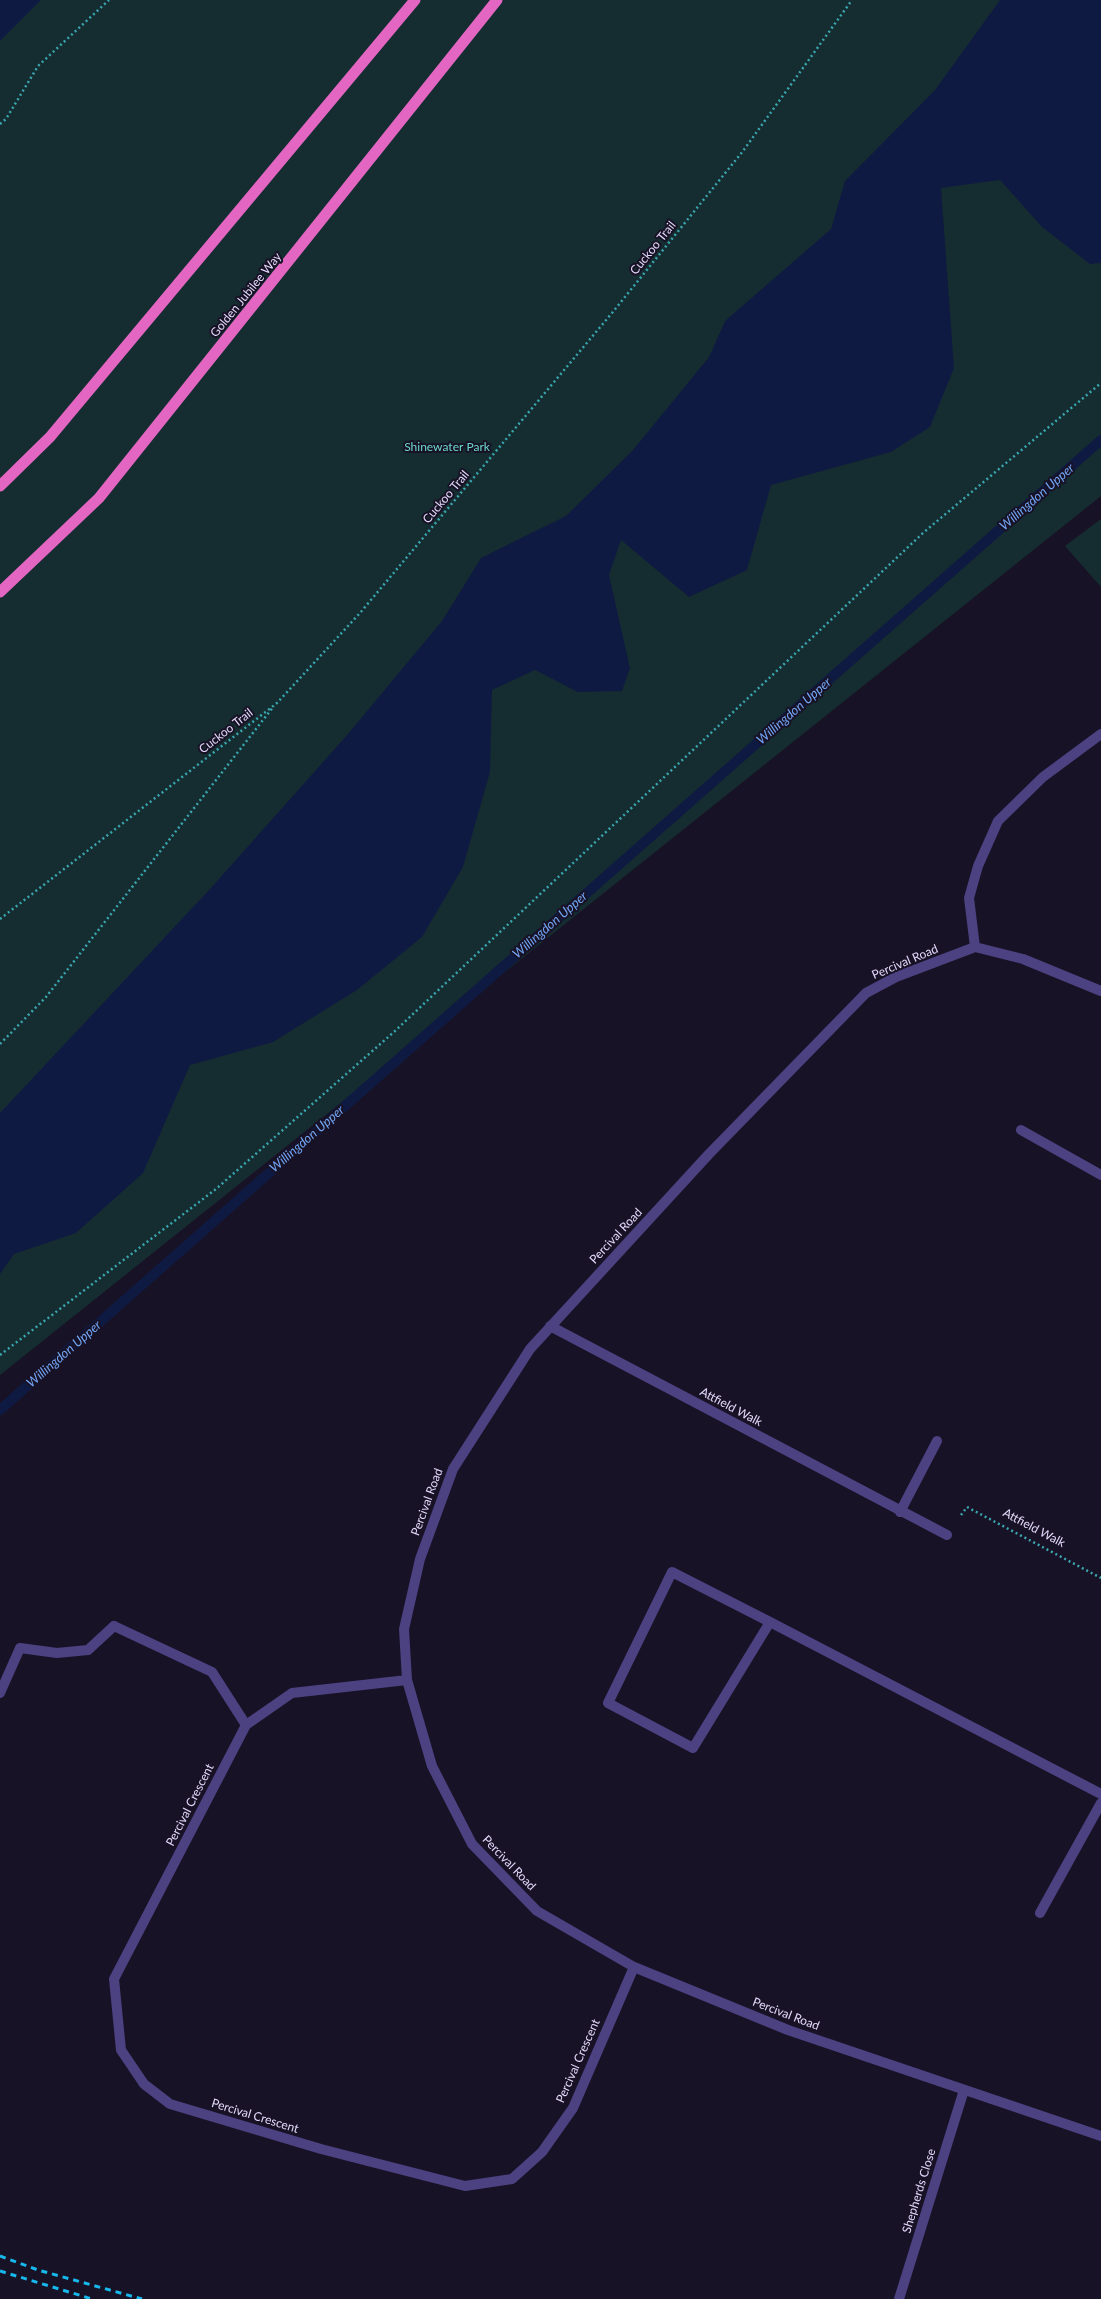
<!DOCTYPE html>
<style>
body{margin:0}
canvas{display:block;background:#181226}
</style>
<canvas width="1101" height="2299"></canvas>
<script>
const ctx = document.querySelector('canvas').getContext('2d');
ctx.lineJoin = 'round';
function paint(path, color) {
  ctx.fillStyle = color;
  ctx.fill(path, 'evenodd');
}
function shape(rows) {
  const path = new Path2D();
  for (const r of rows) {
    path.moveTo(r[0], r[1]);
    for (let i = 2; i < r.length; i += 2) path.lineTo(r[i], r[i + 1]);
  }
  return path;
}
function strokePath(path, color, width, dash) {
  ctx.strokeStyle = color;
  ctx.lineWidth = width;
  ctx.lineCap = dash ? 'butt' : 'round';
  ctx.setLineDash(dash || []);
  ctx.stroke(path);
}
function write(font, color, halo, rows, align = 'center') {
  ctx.font = font + ' Lato,sans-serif';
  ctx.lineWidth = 4;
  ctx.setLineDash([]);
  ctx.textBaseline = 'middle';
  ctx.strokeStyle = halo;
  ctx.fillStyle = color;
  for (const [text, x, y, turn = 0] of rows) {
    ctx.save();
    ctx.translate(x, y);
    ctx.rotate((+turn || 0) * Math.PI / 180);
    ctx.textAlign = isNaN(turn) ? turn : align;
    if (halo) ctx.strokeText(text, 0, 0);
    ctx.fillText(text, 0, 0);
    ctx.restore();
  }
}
paint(shape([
 [0,0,1101,0,1101,496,0,1375],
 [1101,519,1101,587,1065,546]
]), '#152d30');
paint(shape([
 [0,0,41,0,0,41],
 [1000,0,1101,0,1101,263,1090,264,1042,227,1000,180,941,188,954,368,930,427,891,452,771,485,747,570,689,597,621,540,609,575,630,668,622,691,578,692,535,670,492,690,490,772,463,867,422,937,357,990,273,1042,190,1065,143,1173,76,1233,14,1254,0,1274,0,1113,210,889,348,734,442,621,481,558,566,516,633,450,709,357,725,321,831,229,845,181,935,90]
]), '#0f1a42');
strokePath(shape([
 [0,1410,1101,440]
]), '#0f1a42', 10);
strokePath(shape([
 [0,124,6,119,38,66,109,0],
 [0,919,277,703,360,613,612,313,743,151,852,0],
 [0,1044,46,997,274,706],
 [0,1355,216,1189,395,1031,923,533,1101,383],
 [961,1515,967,1507,1101,1578]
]), '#3aa6b0', 2.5, [2, 3]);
strokePath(shape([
 [1021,1130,1101,1175],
 [770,1622,693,1748,608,1703,672,1572,770,1622,1101,1794],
 [0,1693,20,1648,57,1653,88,1650,114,1626],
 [1040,1913,1101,1803]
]), '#4c4181', 10);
strokePath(shape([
 [1101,734,1043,777,998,821,978,866,969,898,975,947,896,977,866,993,709,1154,530,1349,453,1469,420,1559,404,1629,407,1680,432,1766,472,1844,537,1911,634,1967,788,2030,1101,2136],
 [975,947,1023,959,1101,991],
 [550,1326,947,1535],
 [900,1512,937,1441],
 [114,1626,212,1672,246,1725],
 [407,1680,292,1693,246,1725,114,1979,121,2050,144,2084,170,2104,321,2149,465,2186,512,2179,542,2152,573,2108,634,1967],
 [899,2299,964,2090]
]), '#4c4181', 10);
strokePath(shape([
 [0,486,50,437,415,0],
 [0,592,99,498,497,0]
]), '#e266c2', 11);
strokePath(shape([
 [0,2256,38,2270,142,2299],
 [0,2271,92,2299]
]), '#17b8ec', 3, [6, 5]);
write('12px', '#e3dafc', '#181226', [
 ["Cuckoo Trail",653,248,-51],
 ["Golden Jubilee Way",246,295,-51],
 ["Cuckoo Trail",446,497,-50],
 ["Cuckoo Trail",226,731,-38],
 ["Percival Road",905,962,-23],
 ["Percival Road",616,1236,-47],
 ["Attfield Walk",731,1407,28],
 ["Percival Road",427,1502,-70],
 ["Attfield Walk",1034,1528,28],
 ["Percival Crescent",190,1805,-63],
 ["Percival Road",509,1863,46],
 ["Percival Road",786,2014,21],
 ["Percival Crescent",578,2061,-66],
 ["Percival Crescent",255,2116,17],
 ["Shepherds Close",919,2191,-73]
]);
write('12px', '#6bd7cb', '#181226', [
 ["Shinewater Park",447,447]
]);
write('italic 13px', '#71a4f3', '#181226', [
 ["Willingdon Upper",1037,497,-41],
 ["Willingdon Upper",794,711,-41],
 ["Willingdon Upper",550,925,-41],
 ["Willingdon Upper",307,1139,-41],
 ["Willingdon Upper",64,1354,-41]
]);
</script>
